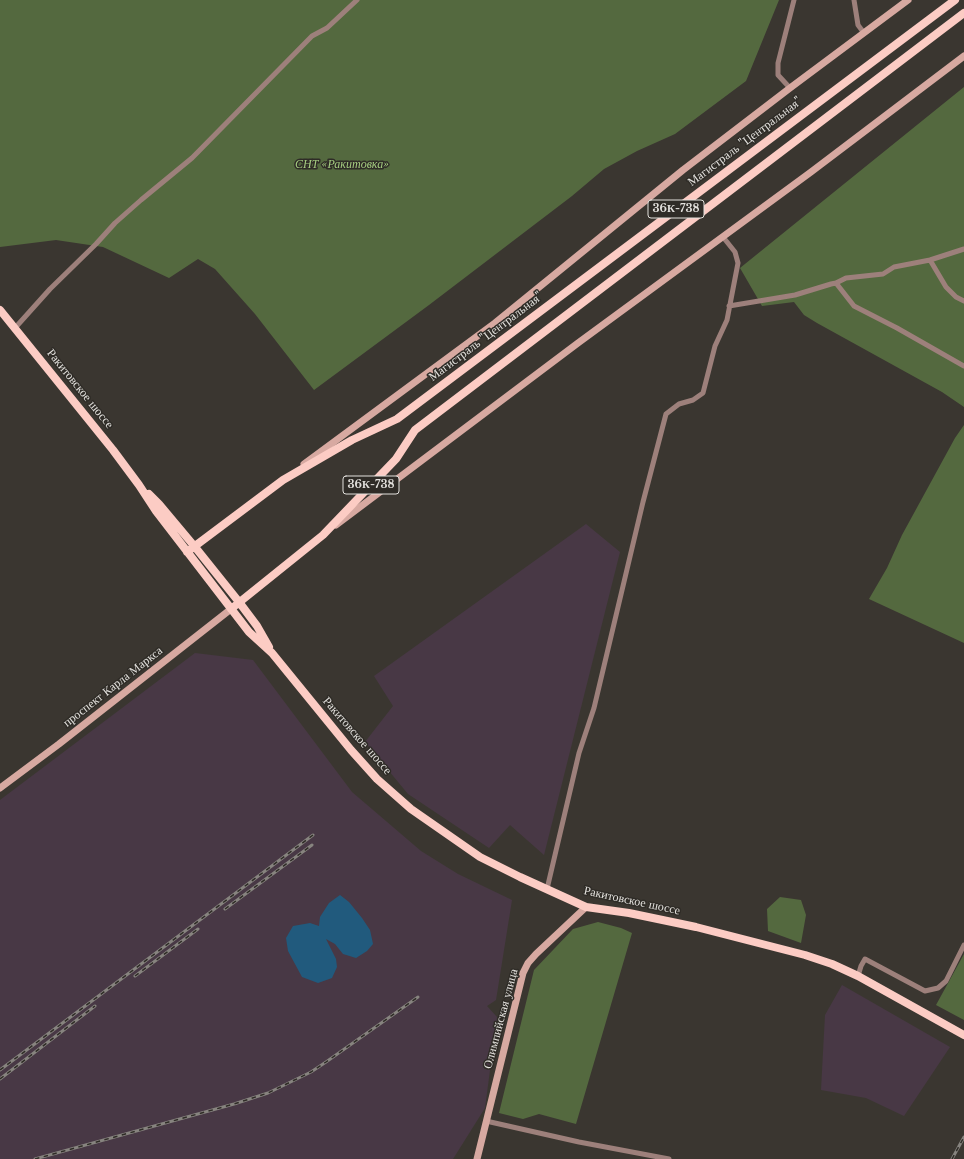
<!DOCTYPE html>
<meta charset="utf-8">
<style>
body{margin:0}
canvas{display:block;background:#3a3630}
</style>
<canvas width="964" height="1159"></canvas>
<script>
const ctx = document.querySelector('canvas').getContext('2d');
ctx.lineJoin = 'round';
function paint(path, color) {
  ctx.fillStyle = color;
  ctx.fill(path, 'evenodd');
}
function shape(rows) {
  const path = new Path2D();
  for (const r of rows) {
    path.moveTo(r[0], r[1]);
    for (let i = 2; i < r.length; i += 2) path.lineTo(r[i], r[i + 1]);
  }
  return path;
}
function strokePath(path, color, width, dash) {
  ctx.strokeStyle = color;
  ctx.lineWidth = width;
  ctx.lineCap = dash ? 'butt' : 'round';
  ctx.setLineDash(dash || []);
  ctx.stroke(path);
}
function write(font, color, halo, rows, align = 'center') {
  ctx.font = font + ' "Libre Baskerville",serif';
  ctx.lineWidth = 3;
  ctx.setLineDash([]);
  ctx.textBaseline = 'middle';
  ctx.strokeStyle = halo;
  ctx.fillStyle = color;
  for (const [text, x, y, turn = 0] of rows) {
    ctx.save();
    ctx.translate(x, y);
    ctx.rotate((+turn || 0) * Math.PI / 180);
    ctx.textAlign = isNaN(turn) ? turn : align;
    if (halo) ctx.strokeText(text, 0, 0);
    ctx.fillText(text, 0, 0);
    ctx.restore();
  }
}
paint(shape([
 [586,524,620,552,544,855,510,825,489,848,408,794,365,742,393,706,374,676],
 [195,653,253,660,352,792,421,851,458,874,512,900,496,1000,487,1006,497,1017,485,1108,453,1159,0,1159,0,800],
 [842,985,950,1047,904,1116,866,1098,821,1090,825,1015]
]), '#483845');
paint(shape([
 [0,0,779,0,746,81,675,134,637,151,604,169,572,196,429,305,314,390,255,314,215,269,198,259,169,278,103,247,56,240,0,247],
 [964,87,964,407,942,392,817,323,804,315,794,302,762,306,740,268],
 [964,425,964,643,869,599,887,568,902,535,955,438],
 [780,897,801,900,806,915,801,943,768,931,767,909],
 [598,922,621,928,632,933,576,1124,539,1114,523,1119,499,1113,534,970,573,929],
 [964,954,964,1020,936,1005]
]), '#54693f');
paint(shape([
 [340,895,349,902,362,918,370,930,373,944,367,951,356,958,343,954,335,944,326,939,336,959,337,967,332,978,318,983,302,977,288,951,286,938,293,926,310,923,319,926,320,917,329,903]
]), '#215a7d');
strokePath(shape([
 [854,0,858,25,864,33],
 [790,88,778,75,778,63,794,0],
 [930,260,946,287,956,297,964,301],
 [836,283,854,306,897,328,964,366],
 [729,306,795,295,831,284,836,283,846,278,883,274,894,267,930,260,964,249],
 [15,328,50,289,96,244,115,223,141,200,192,158,312,36,327,28,357,0],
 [547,889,579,753,594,708,643,502,666,414,679,404,693,400,703,393,715,346,727,320,738,263,735,252,723,237],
 [858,976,861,966,865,959,925,991,938,988,946,981,964,945],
 [486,1121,579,1142,669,1159]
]), '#9d807b', 5);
strokePath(shape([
 [304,464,495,323,683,170,790,88,908,0],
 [336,525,578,343,811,172,964,56],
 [0,788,59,744,231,609],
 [477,1159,523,973,528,963,536,954,586,907]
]), '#d7a9a1', 7);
strokePath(shape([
 [0,310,113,450,139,485,156,511,249,632,272,653,351,750,377,779,411,809,480,857,520,877,586,907,629,913,696,927,805,955,832,964,858,976,964,1035],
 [149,494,159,504,195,547,239,602,257,626,269,647],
 [187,552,283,480,352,440,397,419,955,0],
 [231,609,323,535,396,459,415,430,964,13]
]), '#fcccc4', 8);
const rail = shape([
 [225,909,312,845],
 [135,976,198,929],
 [0,1070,313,835],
 [0,1079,95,1006],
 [35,1159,234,1104,268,1093,311,1072,326,1062,418,997],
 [952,1159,964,1137]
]);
strokePath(rail, '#87847f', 3);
strokePath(rail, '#2f2c27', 1.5, [4.5]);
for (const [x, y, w] of [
 [676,209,56],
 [371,485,56]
]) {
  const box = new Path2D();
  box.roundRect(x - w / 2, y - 9, w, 18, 3);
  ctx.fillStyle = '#2f2c27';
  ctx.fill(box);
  strokePath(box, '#e3e1dd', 1);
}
write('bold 11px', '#e3e1dd', null, [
 ["36К-738",676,209],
 ["36К-738",371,485]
]);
write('12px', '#e3e1dd', '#2f2c27', [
 ["Магистраль \"Центральная\"",745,142,-37],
 ["Магистраль \"Центральная\"",486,337,-37],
 ["Ракитовское шоссе",80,389,51],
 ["проспект Карла Маркса",113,687,-38],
 ["Ракитовское шоссе",357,736,49],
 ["Ракитовское шоссе",632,901,12],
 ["Олимпийская улица",501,1019,-75]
]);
write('italic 12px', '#a5cd80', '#2f2c27', [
 ["СНТ «Ракитовка»",342,165]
]);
</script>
